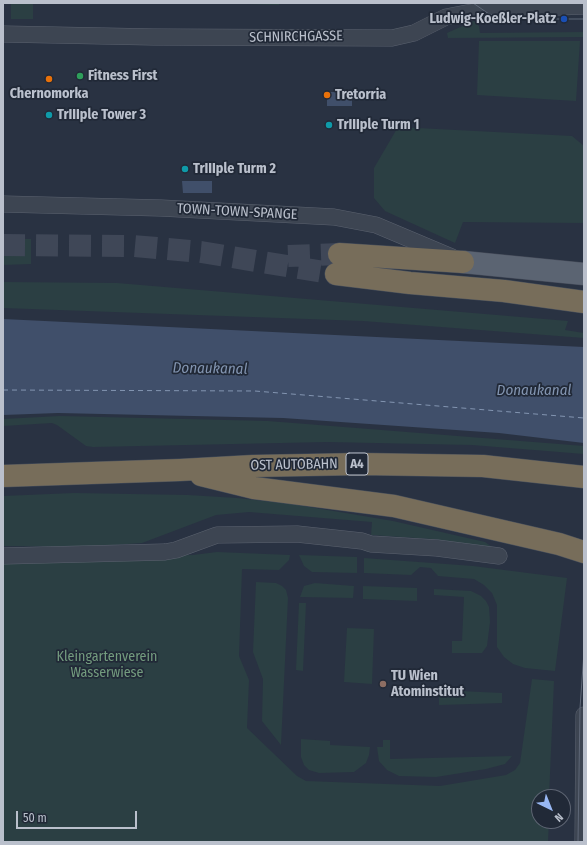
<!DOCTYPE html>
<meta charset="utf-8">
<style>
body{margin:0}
#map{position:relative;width:587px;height:845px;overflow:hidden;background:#293242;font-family:"Fira Sans Condensed",sans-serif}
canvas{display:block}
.frame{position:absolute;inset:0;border:4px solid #bac0cc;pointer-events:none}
.north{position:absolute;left:531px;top:789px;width:40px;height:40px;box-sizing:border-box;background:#212937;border:1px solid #5e6573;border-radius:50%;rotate:137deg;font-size:11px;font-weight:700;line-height:16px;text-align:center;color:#bac0cc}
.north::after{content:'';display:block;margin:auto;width:14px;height:18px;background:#98b7f3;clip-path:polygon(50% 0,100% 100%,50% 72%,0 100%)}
.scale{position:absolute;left:16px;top:811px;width:121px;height:18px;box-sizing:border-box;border:2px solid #bac0cc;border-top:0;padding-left:5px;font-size:12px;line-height:14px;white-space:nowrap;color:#bac0cc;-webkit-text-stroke:3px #212937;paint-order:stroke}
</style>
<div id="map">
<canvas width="587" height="845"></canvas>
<div class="frame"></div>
<div class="north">N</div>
<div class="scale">50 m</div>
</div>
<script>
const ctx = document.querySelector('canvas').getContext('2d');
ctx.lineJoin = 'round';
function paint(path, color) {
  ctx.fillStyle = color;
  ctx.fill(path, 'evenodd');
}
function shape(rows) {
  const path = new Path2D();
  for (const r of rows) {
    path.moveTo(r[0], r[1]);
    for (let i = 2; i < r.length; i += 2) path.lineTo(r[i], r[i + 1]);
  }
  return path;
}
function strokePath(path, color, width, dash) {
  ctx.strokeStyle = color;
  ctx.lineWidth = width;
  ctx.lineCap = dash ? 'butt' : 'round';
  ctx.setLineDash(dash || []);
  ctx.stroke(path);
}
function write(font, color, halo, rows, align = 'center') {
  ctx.font = font + ' "Fira Sans Condensed",sans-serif';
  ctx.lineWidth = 3.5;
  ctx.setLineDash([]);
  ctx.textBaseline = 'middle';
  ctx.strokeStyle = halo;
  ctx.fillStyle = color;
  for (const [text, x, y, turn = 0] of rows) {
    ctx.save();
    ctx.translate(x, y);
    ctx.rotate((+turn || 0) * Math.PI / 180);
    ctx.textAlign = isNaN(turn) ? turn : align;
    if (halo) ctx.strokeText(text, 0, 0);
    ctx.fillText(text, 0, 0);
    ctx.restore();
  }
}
paint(shape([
 [11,3,33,3,33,19,11,19],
 [247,3,279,3,279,5,247,4],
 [474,21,479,26,480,33,584,32,584,37,448,38,447,33],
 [479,41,580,41,576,101,477,95],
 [398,127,572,136,584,146,584,223,463,222,455,243,385,211,374,198,374,168],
 [3,239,31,239,31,264,3,265],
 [3,282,117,283,568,321,565,330,584,333,584,338,363,321,3,308],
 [60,416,268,421,584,446,584,454,472,445,327,442,93,447,86,446,57,425,52,423,3,426,3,419],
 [74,493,188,495,237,498,292,504,393,521,485,542,492,547,432,539,371,535,372,522,249,512,216,515,142,543,86,547,3,546,3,496],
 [217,552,290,555,289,560,279,570,242,569,239,656,249,680,247,728,297,776,306,781,440,786,506,775,515,770,520,763,532,679,554,681,549,797,539,797,539,821,549,821,548,842,3,842,3,561,193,555],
 [299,555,357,557,357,573,312,572,304,566],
 [364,558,473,566,567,578,555,671,525,668,513,664,504,657,497,647,497,605,492,593,484,585,474,579,438,576,431,568,420,567,411,575,364,573],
 [256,582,276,583,282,586,286,590,288,598,281,745,262,721,263,679,253,652],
 [315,583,354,586,353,598,300,597,304,586],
 [363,586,417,588,417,601,363,599],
 [434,589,471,591,481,596,486,601,489,607,490,622,487,646,482,653,452,653,452,641,462,641,464,597,434,595],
 [299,603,306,603,303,671,296,670],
 [347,628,374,629,372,684,344,682],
 [439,690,502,693,502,703,439,705],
 [301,739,330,741,330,745,370,747,369,755,366,763,354,772,319,773,309,770,304,765,301,757],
 [383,740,390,740,390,759,512,756,505,764,486,769,436,777,399,776,387,770,379,761,377,747,383,747]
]), '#2b3f43');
paint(shape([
 [327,92,352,92,352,106,327,106],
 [182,181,212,181,212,193,183,193],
 [3,319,584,347,584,443,499,433,283,418,58,413,3,415]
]), '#404f6a');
strokePath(shape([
 [3,390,255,391,584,418]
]), '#8395b1', 1, [5, 4]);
strokePath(shape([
 [3,245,134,246,201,252,336,274],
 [288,256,339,254]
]), '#3f4757', 22, [22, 11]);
const minor = shape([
 [3,34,154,37,392,38,414,33,446,17,482,10,584,6],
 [3,204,161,208,334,217,376,225,452,257],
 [3,556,165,552,176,550,217,535,297,534,362,541,371,544,437,548,499,556],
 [583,842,584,715]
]);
const primary = shape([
 [463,262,584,274]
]);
const motorway = shape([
 [339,254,463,262],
 [336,274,410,283,504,291,584,302],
 [201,475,254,488,394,506,559,544,584,552],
 [3,476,180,470,253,466,361,464,483,466,584,477]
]);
strokePath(minor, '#5b626f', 17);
strokePath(primary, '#474d5b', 23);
strokePath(motorway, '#474f5c', 23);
strokePath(minor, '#3d4552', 16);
strokePath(primary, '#5b6472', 22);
strokePath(motorway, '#776d5a', 22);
strokePath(shape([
 [473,3,489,14,506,19,584,19],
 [578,842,580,708,584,652]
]), '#5f6878', 1);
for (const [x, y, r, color] of [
 [564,19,4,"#1a4fb4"],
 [80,76,4,"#2e9e5b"],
 [49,79,4,"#e8710a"],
 [327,95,4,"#e8710a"],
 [49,115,4,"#0f9aa8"],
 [329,125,4,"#0f9aa8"],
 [185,169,4,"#0f9aa8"],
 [383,684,4,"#8d6e63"]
]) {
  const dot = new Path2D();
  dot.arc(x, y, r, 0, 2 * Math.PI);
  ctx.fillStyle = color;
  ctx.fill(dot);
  strokePath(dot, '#212937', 1.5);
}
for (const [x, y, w] of [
 [357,464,22]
]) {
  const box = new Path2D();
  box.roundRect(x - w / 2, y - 11, w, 22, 3);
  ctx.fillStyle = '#212937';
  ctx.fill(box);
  strokePath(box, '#bac0cc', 1);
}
write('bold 13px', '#bac0cc', null, [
 ["A4",357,464]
]);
write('bold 14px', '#bac0cc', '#212937', [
 ["Ludwig-Koeßler-Platz",556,19,"right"],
 ["Fitness First",88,76],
 ["Chernomorka",49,94,"center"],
 ["Tretorria",335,95],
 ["TrIIIple Tower 3",57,115],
 ["TrIIIple Turm 1",337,125],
 ["TrIIIple Turm 2",193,169],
 ["TU Wien",391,676],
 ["Atominstitut",391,692]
], 'left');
write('14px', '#bac0cc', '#212937', [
 ["SCHNIRCHGASSE",296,37,-1],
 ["TOWN-TOWN-SPANGE",237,212,3],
 ["OST AUTOBAHN",294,465,-1]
]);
write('14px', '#739b7e', '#212937', [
 ["Kleingartenverein",107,657],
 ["Wasserwiese",107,673]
]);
write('italic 15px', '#8395b1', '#212937', [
 ["Donaukanal",210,369,1],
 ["Donaukanal",534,391]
]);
</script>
